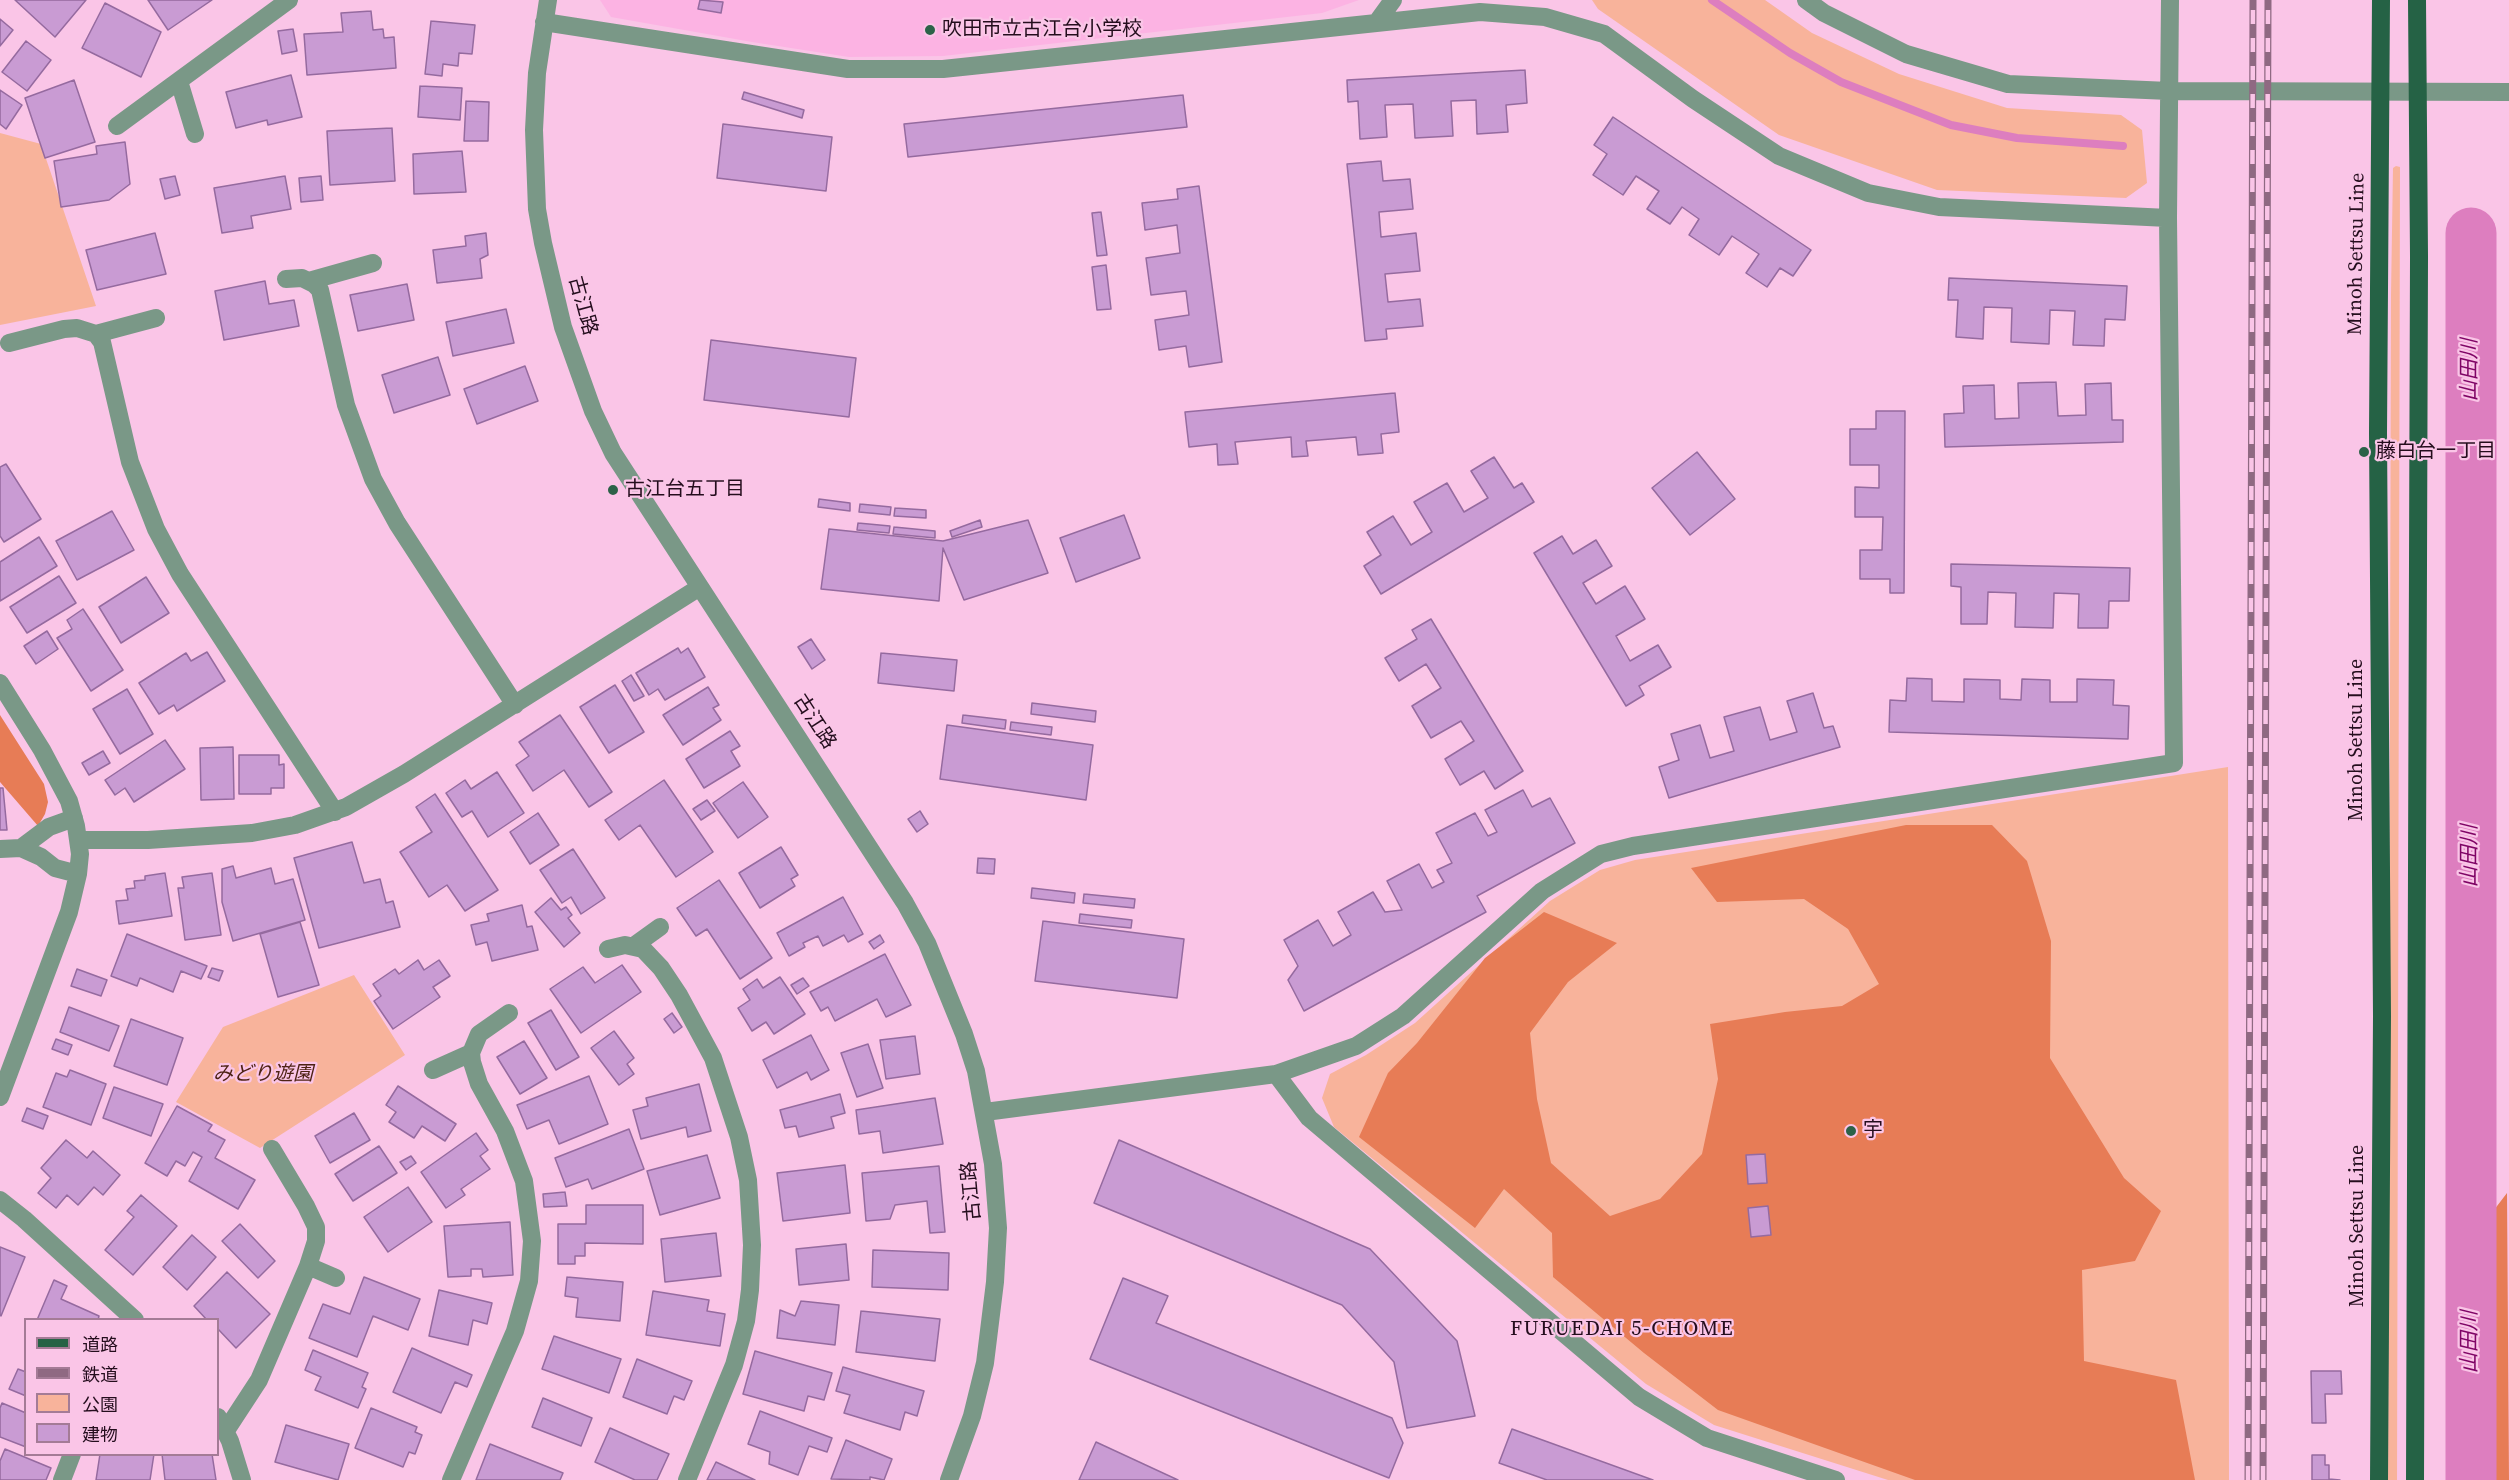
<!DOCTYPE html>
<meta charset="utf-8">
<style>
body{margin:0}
#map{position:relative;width:2509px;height:1480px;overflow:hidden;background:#fac5e7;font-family:"Source Serif 4","Noto Sans JP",serif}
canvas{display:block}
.legend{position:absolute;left:24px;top:1318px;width:195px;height:138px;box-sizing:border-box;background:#fac5e7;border:2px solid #a47b96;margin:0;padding:8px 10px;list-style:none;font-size:18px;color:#240d1d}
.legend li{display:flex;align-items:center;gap:12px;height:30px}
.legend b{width:30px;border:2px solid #a47b96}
</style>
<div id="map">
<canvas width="2509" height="1480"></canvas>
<ul class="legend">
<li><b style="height:8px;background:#256245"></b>道路</li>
<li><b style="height:8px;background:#8f6982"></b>鉄道</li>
<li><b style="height:16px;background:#f8b39b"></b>公園</li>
<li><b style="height:16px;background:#c99bd3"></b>建物</li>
</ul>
</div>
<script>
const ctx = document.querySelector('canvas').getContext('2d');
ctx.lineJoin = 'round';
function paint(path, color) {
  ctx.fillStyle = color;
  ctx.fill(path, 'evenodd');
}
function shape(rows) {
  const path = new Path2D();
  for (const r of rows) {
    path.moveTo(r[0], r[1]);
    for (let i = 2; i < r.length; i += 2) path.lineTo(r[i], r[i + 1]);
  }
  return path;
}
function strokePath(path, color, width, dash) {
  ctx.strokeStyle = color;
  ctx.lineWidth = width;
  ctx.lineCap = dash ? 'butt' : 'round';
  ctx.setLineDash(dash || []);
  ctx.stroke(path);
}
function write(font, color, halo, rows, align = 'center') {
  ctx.font = font + ' "Source Serif 4","Noto Sans JP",serif';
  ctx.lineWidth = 4.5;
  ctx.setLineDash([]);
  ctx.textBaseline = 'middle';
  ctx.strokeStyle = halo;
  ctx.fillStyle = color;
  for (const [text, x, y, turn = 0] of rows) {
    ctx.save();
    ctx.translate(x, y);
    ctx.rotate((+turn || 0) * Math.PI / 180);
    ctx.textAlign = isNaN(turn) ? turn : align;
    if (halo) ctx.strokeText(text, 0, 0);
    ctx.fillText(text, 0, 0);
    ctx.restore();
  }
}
paint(shape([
 [600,0,1359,0,1322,13,943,56,849,57,752,42,611,17]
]), '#fcb3e3');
paint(shape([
 [1592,0,1765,0,1812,33,1899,74,2007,108,2121,115,2142,130,2147,183,2126,198,1937,190,1779,135,1598,9],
 [0,133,41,144,96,306,0,325],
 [2396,166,2400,167,2397,1480,2388,1480,2391,295,2393,168],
 [2228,767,2229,1480,1888,1480,1714,1425,1646,1384,1334,1127,1322,1098,1330,1074,1366,1055,1415,1023,1550,901,1600,870,1635,860],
 [354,975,405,1055,260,1148,176,1102,223,1027]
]), '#f8b39b');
paint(shape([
 [0,715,44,784,48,802,45,814,38,826,0,782],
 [1906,825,1992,825,2027,861,2051,941,2050,1058,2124,1178,2161,1211,2135,1261,2082,1270,2084,1361,2176,1380,2195,1480,1915,1480,1718,1410,1644,1353,1553,1277,1552,1233,1504,1189,1475,1228,1359,1137,1388,1073,1417,1043,1485,958,1544,912,1617,943,1568,982,1530,1033,1537,1099,1551,1163,1610,1216,1660,1199,1702,1154,1718,1079,1710,1024,1785,1012,1842,1006,1879,984,1848,929,1804,899,1717,902,1691,868],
 [2507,1193,2509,1480,2492,1480,2494,1210]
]), '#e77c56');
strokePath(shape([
 [1712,0,1790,53,1841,82,1951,125,2017,138,2123,146]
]), '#dd7ebf', 8);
strokePath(shape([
 [2471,233,2471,1480]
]), '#dd7ebf', 51);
const building = shape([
 [15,0,86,0,55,37,15,0],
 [148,0,212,0,168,30,148,0],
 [700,0,723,2,721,13,698,9,700,0],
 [105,3,161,32,141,77,82,48,105,3],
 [371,11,373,30,383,29,384,38,394,37,396,68,307,75,304,34,343,32,341,13,371,11],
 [0,19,13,30,0,46,0,19],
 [431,21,475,25,472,54,459,53,458,66,443,64,442,76,425,74,431,21],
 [293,29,297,51,282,54,278,31,293,29],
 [26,41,51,60,27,91,2,72,26,41],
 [1525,70,1527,103,1506,105,1508,132,1477,134,1476,100,1451,101,1453,136,1415,138,1413,104,1385,105,1387,137,1360,139,1358,101,1348,102,1347,80,1525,70],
 [291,75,302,117,268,125,267,120,236,128,226,92,291,75],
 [74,80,95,142,45,158,25,98,74,80],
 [420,86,462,88,460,120,418,117,420,86],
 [0,90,22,105,6,129,0,124,0,90],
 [744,92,804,110,802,118,742,99,744,92],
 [1183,95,1187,127,908,157,904,124,1183,95],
 [466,101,489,102,488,141,464,141,466,101],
 [1613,117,1811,250,1793,276,1780,268,1767,287,1746,273,1759,254,1732,236,1719,255,1689,235,1699,219,1682,207,1670,224,1647,209,1659,191,1636,176,1623,195,1593,175,1607,154,1594,145,1613,117],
 [723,124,832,137,826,191,717,178,723,124],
 [392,128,395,181,330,185,327,131,392,128],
 [125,142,130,184,109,200,61,207,54,161,97,154,96,146,125,142],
 [462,151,466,192,414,194,413,154,462,151],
 [1381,161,1383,181,1410,179,1413,209,1379,212,1381,237,1416,233,1420,271,1385,274,1388,302,1420,299,1423,326,1386,329,1387,339,1365,341,1347,164,1381,161],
 [175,176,180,195,165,199,160,179,175,176],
 [285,176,291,209,251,216,253,228,222,233,214,188,285,176],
 [321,176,323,200,301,202,299,178,321,176],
 [1199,186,1222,362,1189,367,1186,346,1159,350,1155,320,1189,315,1186,291,1151,295,1146,258,1180,253,1177,225,1145,230,1142,203,1178,199,1177,189,1199,186],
 [1101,212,1107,255,1097,256,1092,213,1101,212],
 [155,233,166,274,97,290,86,250,155,233],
 [486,233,488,255,480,259,482,278,437,283,433,250,466,246,465,236,486,233],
 [1106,265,1111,309,1097,310,1092,267,1106,265],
 [1949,278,2127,286,2125,320,2105,319,2104,346,2073,345,2075,311,2050,310,2049,344,2011,342,2012,308,1984,307,1983,339,1956,337,1958,300,1948,300,1949,278],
 [265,281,269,304,294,300,299,326,224,340,215,291,265,281],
 [407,284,414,320,358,331,350,295,407,284],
 [506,309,514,343,453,356,446,322,506,309],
 [711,340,856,358,849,417,704,400,711,340],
 [438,357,450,395,394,413,382,375,438,357],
 [525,366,538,401,477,424,464,389,525,366],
 [2056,382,2058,416,2086,415,2085,384,2111,383,2112,420,2123,420,2123,442,1945,447,1944,414,1964,413,1963,386,1994,385,1995,419,2019,418,2018,383,2056,382],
 [1395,393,1399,432,1381,434,1383,453,1358,455,1356,437,1306,441,1308,456,1292,457,1291,437,1235,442,1238,464,1218,465,1217,444,1189,447,1185,412,1395,393],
 [1876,411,1905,411,1904,593,1890,593,1890,579,1860,579,1860,550,1882,550,1883,517,1855,517,1855,487,1879,488,1879,465,1850,465,1850,429,1876,429,1876,411],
 [1697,452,1735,499,1690,535,1652,488,1697,452],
 [1494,457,1514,488,1522,483,1534,502,1381,594,1364,566,1381,555,1367,532,1393,516,1411,545,1432,532,1414,502,1447,483,1464,512,1488,498,1471,471,1494,457],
 [6,464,41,519,4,542,0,536,0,467,6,464],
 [819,499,850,503,850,511,818,507,819,499],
 [860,504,891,507,890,515,859,512,860,504],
 [895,508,926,510,926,518,894,516,895,508],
 [112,511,134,550,77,580,56,541,112,511],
 [1124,515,1140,558,1076,582,1060,538,1124,515],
 [980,520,982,527,952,537,950,531,980,520],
 [1028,520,1048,573,964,600,943,548,939,601,821,589,829,529,943,541,1028,520],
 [858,523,890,526,889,533,857,530,858,523],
 [894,527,935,531,935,538,893,534,894,527],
 [1562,536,1573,554,1596,540,1612,566,1583,583,1596,604,1625,586,1645,619,1616,636,1630,661,1658,645,1671,667,1639,686,1644,695,1626,706,1534,553,1562,536],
 [39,537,57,566,0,601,0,562,39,537],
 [1951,564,2130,568,2129,601,2109,601,2108,628,2078,628,2079,594,2054,593,2053,628,2015,627,2016,593,1988,592,1987,624,1961,624,1961,587,1951,586,1951,564],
 [59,576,76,603,27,633,10,607,59,576],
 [146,577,169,613,121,643,99,607,146,577],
 [83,609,123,670,91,691,57,638,72,629,67,620,83,609],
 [1431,619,1523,771,1495,789,1484,771,1460,785,1445,759,1474,741,1461,721,1431,738,1412,706,1441,688,1426,664,1399,681,1385,658,1417,639,1412,630,1431,619],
 [47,631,58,649,36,664,24,646,47,631],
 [811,639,825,660,812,669,798,647,811,639],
 [678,648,681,653,688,648,705,677,665,700,658,689,649,695,636,673,678,648],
 [207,652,225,681,177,711,174,705,159,714,139,683,186,653,191,661,207,652],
 [881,653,957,660,954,691,878,683,881,653],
 [631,675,644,696,634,701,622,681,631,675],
 [1907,678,1932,679,1932,701,1964,702,1964,679,2000,680,2000,699,2021,700,2022,679,2050,680,2050,702,2077,702,2077,679,2114,680,2113,705,2129,706,2128,739,1889,732,1890,700,1906,701,1907,678],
 [615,685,644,732,609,753,580,707,615,685],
 [708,687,719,705,713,708,721,720,683,745,663,715,708,687],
 [127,689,153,734,120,754,93,709,127,689],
 [1813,693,1824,728,1833,726,1840,747,1669,798,1659,767,1679,760,1671,734,1700,725,1710,758,1734,751,1724,717,1760,707,1770,740,1797,732,1787,701,1813,693],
 [1032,703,1096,711,1095,722,1031,714,1032,703],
 [560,715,612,792,589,807,564,770,533,791,516,765,529,756,519,742,560,715],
 [963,715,1006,720,1005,729,962,723,963,715],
 [1011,722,1052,727,1051,735,1010,730,1011,722],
 [947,725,1093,745,1086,800,940,779,947,725],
 [730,731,740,746,731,751,740,766,704,788,686,759,730,731],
 [165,740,185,769,134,802,125,788,115,795,105,780,165,740],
 [233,747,234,799,201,800,200,748,233,747],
 [103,751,110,763,89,775,82,763,103,751],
 [239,755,279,755,279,765,284,764,284,788,271,788,271,794,239,794,239,755],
 [497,772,524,813,488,837,472,811,462,817,446,793,465,780,471,789,497,772],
 [664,780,713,852,676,877,640,825,619,840,605,820,664,780],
 [743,782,768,817,738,838,713,803,743,782],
 [0,788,3,788,7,830,0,830,0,788],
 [1523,790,1532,807,1550,798,1575,843,1477,896,1486,912,1304,1011,1288,980,1298,966,1284,940,1318,920,1333,946,1351,935,1338,912,1373,892,1385,912,1402,910,1387,881,1419,864,1432,888,1444,882,1437,870,1452,863,1436,833,1475,813,1488,836,1497,832,1485,810,1523,790],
 [435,794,498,890,465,911,447,885,429,897,400,852,432,832,416,807,435,794],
 [707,800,715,811,701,820,693,809,707,800],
 [920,811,928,824,917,832,908,819,920,811],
 [538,813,559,845,530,864,510,832,538,813],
 [352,842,364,883,380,879,386,903,393,901,400,927,319,948,294,858,352,842],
 [781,847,798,875,791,879,795,886,760,908,739,873,781,847],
 [573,849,605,898,581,914,571,897,562,903,540,870,573,849],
 [978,858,995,859,994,874,977,873,978,858],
 [233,866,236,878,271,868,275,884,293,879,305,920,233,941,222,902,222,869,233,866],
 [165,873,172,916,119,924,116,901,128,900,126,889,135,888,134,881,145,880,145,876,165,873],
 [212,873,221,935,185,940,178,888,184,888,182,877,212,873],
 [719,880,772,958,740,979,707,929,696,936,677,908,719,880],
 [1032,888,1075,893,1074,903,1031,898,1032,888],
 [1084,894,1135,899,1134,908,1083,903,1084,894],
 [843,897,863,934,848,942,844,935,823,946,818,936,803,943,805,947,789,956,777,933,843,897],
 [551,898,561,910,566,907,572,915,568,918,580,933,564,947,535,912,551,898],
 [522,905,527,927,532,926,538,950,492,961,487,942,476,945,471,925,489,921,487,914,522,905],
 [1080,914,1132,920,1131,928,1079,923,1080,914],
 [1043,921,1184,939,1177,998,1035,981,1043,921],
 [300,922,319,985,278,997,260,934,300,922],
 [127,934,207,966,201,979,181,971,173,992,140,978,137,986,111,976,127,934],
 [880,935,884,942,874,949,869,942,880,935],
 [885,954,911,1005,886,1017,877,999,835,1021,828,1007,821,1011,810,992,885,954],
 [418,960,424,970,439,960,450,976,433,987,440,997,393,1029,374,1001,381,996,373,984,395,969,399,974,418,960],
 [622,965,641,992,581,1033,550,989,583,967,595,983,622,965],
 [212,968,223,971,219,981,208,977,212,968],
 [77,969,107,980,101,996,71,986,77,969],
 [780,977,805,1014,774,1034,766,1022,752,1031,738,1008,750,1000,743,989,757,979,763,988,780,977],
 [803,978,809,986,797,994,791,985,803,978],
 [69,1007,119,1026,109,1051,60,1032,69,1007],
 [551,1010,579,1057,556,1070,528,1023,551,1010],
 [672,1013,682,1027,674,1033,664,1019,672,1013],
 [131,1019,183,1038,167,1085,114,1066,131,1019],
 [614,1031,634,1058,627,1064,634,1074,619,1085,591,1048,614,1031],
 [811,1035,829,1070,811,1080,807,1072,777,1088,763,1060,811,1035],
 [915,1036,920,1074,886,1079,880,1040,915,1036],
 [56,1039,72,1045,68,1055,52,1049,56,1039],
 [524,1041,547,1078,520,1094,497,1057,524,1041],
 [868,1044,883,1088,857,1097,841,1053,868,1044],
 [70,1070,106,1084,91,1125,43,1107,56,1073,67,1077,70,1070],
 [589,1076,608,1124,559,1144,549,1120,527,1129,517,1105,589,1076],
 [699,1084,711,1131,688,1137,686,1127,641,1139,633,1110,648,1106,646,1098,699,1084],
 [398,1086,456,1124,445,1141,422,1126,414,1138,389,1122,396,1112,386,1105,398,1086],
 [114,1087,163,1104,151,1136,103,1118,114,1087],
 [840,1094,845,1113,831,1117,834,1128,799,1137,796,1126,785,1128,780,1110,840,1094],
 [935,1098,943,1144,883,1153,880,1131,859,1134,856,1110,935,1098],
 [177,1106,212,1125,208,1131,225,1140,215,1158,255,1180,238,1209,189,1181,202,1157,193,1152,185,1166,176,1161,167,1176,145,1163,177,1106],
 [27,1108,48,1116,43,1129,22,1121,27,1108],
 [354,1113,370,1140,330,1163,315,1136,354,1113],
 [629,1129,644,1169,592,1189,588,1179,566,1187,555,1158,629,1129],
 [476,1133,488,1150,480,1156,490,1169,461,1189,465,1195,446,1208,421,1172,476,1133],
 [66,1140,87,1158,93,1151,120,1175,103,1195,94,1187,78,1205,67,1195,56,1208,38,1193,51,1178,41,1168,66,1140],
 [1119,1140,1370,1249,1457,1341,1475,1416,1407,1428,1394,1362,1342,1305,1094,1203,1119,1140],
 [379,1146,397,1173,353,1201,335,1174,379,1146],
 [1765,1154,1767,1183,1748,1184,1746,1155,1765,1154],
 [707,1155,720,1198,660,1215,647,1171,707,1155],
 [411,1156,416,1163,406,1170,400,1162,411,1156],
 [845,1165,850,1213,783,1221,777,1173,845,1165],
 [939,1166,945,1232,930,1233,927,1201,895,1205,890,1219,866,1221,862,1173,939,1166],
 [408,1187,432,1222,388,1252,364,1217,408,1187],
 [565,1192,567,1206,544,1207,543,1194,565,1192],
 [141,1195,177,1226,133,1275,105,1250,134,1217,127,1211,141,1195],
 [586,1205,643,1205,643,1244,585,1243,585,1256,575,1256,575,1264,558,1264,558,1224,586,1224,586,1205],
 [1768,1206,1771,1235,1751,1237,1748,1208,1768,1206],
 [510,1222,513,1275,483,1277,482,1269,471,1269,471,1276,448,1277,444,1226,510,1222],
 [240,1224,275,1261,258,1278,222,1241,240,1224],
 [716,1233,721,1276,665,1282,661,1239,716,1233],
 [192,1235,216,1257,187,1290,163,1267,192,1235],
 [846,1244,849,1280,799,1285,796,1249,846,1244],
 [0,1247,25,1257,1,1316,0,1315,0,1247],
 [873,1250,949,1253,948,1290,872,1287,873,1250],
 [227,1272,270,1314,236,1348,218,1329,218,1320,207,1320,194,1306,227,1272],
 [364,1277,420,1299,408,1330,373,1316,357,1357,309,1338,323,1304,350,1314,364,1277],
 [567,1277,623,1282,620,1321,576,1317,578,1298,565,1296,567,1277],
 [1123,1278,1168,1296,1156,1323,1392,1418,1403,1443,1389,1478,1090,1359,1123,1278],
 [54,1280,67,1286,61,1299,99,1316,98,1320,37,1320,54,1280],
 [439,1290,492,1303,487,1324,473,1320,468,1345,429,1336,439,1290],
 [653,1291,709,1300,707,1311,725,1314,720,1346,646,1335,653,1291],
 [801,1301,839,1305,835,1345,777,1338,780,1310,795,1316,801,1301],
 [861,1311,940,1319,935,1361,856,1352,861,1311],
 [554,1336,621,1359,609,1393,542,1369,554,1336],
 [412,1348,472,1375,467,1387,455,1382,441,1413,393,1392,412,1348],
 [313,1350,368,1373,362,1387,366,1389,358,1408,315,1390,321,1377,305,1370,313,1350],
 [755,1351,832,1373,824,1400,808,1396,804,1411,743,1394,755,1351],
 [637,1359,692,1381,684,1400,674,1396,667,1414,623,1397,637,1359],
 [843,1367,924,1391,917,1416,905,1412,900,1430,844,1413,850,1395,836,1391,843,1367],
 [18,1369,26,1372,26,1396,9,1389,18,1369],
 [2311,1371,2341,1371,2342,1394,2325,1394,2326,1423,2312,1423,2311,1371],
 [543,1398,592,1418,581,1446,532,1427,543,1398],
 [2,1403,26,1413,26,1447,0,1437,0,1408,2,1403],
 [371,1408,417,1427,415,1432,422,1435,415,1454,409,1452,403,1467,355,1448,371,1408],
 [760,1411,832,1438,827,1452,809,1446,798,1475,769,1464,770,1452,748,1444,760,1411],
 [286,1425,349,1444,338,1480,275,1462,286,1425],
 [610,1428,669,1454,657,1480,635,1480,595,1462,610,1428],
 [1512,1429,1653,1480,1547,1480,1499,1463,1512,1429],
 [846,1440,892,1459,884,1480,870,1477,870,1480,831,1479,846,1440],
 [1096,1442,1178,1480,1079,1480,1096,1442],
 [490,1444,563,1473,560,1480,476,1480,490,1444],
 [5,1449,51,1468,46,1480,0,1480,0,1461,5,1449],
 [100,1454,154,1454,150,1480,96,1480,100,1454],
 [162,1454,212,1454,216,1480,165,1480,162,1454],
 [2312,1455,2325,1455,2325,1465,2329,1465,2329,1479,2340,1480,2312,1480,2312,1455],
 [716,1462,755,1480,707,1480,716,1462]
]);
paint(building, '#c99bd3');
strokePath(building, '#956a9f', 1.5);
strokePath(shape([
 [548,0,537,73,534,130,537,209,543,243,563,327,593,411,613,453,905,903,927,943,964,1034,976,1071,993,1164,998,1228,995,1282,985,1363,972,1416,949,1480],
 [1806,0,1824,13,1906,54,2008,84,2169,91,2509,92],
 [544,22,848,69,943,69,1480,12,1545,17,1604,34,1693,99,1779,156,1868,193,1939,207,2168,218],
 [1377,22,1393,0],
 [179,81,195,134],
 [117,126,289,0],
 [286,279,302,278,314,284,320,290,346,405,373,479,397,523,515,705],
 [309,281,373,263],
 [96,334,156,318],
 [9,343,64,329,77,328,96,334,102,342,130,462,156,529,180,574,335,812],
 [0,683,42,750,69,801,76,826,80,854,78,874,69,912,0,1097],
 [79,840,148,840,252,833,295,825,346,807,404,774,700,587],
 [21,848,41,857,55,868,78,874],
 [0,849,21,848,49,827,74,818],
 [635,945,660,927],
 [608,949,625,945,643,949,661,968,679,995,713,1058,739,1137,748,1180,752,1245,750,1290,746,1321,734,1365,687,1480],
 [433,1070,471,1053],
 [1276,1074,1309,1118,1639,1397,1707,1438,1836,1480],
 [985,1112,1276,1074,1356,1046,1403,1016,1542,891,1601,854,1633,846,2174,763,2168,218,2170,0],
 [0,1200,24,1219,135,1320],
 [308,1266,336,1278],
 [218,1417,230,1441,242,1480],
 [225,1432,259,1380,308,1266,316,1241,316,1227,306,1206,272,1149],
 [62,1480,72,1454],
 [451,1480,515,1331,529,1281,532,1241,524,1181,505,1131,479,1084,472,1062,471,1053,479,1034,509,1013]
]), '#7a9887', 18);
strokePath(shape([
 [2379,1480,2382,1016,2378,433,2381,0],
 [2415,1480,2419,257,2417,0]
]), '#256245', 18);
const rail = shape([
 [2248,1480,2253,0],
 [2263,1480,2268,0]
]);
strokePath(rail, '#8f6982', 7);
strokePath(rail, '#fac5e7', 4.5, [14]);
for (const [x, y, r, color] of [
 [930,30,6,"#2c6248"],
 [2364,452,6,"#2c6248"],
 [613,490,6,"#2c6248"],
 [1851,1131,6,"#2c6248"]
]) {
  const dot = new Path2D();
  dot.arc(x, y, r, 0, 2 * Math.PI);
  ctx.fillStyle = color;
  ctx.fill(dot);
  strokePath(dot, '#fac5e7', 2);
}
write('20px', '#240d1d', '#fac5e7', [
 ["吹田市立古江台小学校",942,30],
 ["藤白台一丁目",2376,452],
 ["古江台五丁目",625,490],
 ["宇",1863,1131]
], 'left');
write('20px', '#240d1d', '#fac5e7', [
 ["Minoh Settsu Line",2357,254,-89],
 ["古江路",582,306,75],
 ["古江路",814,722,57],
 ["Minoh Settsu Line",2357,740,-90],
 ["古江路",972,1191,-95],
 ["Minoh Settsu Line",2358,1226,-90]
]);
write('italic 20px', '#4d2213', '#fac5e7', [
 ["みどり遊園",263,1075]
]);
write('italic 21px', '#7f0465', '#fac5e7', [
 ["山田川",2471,370,-90],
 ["山田川",2471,856,-90],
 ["山田川",2471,1342,-90]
]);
ctx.letterSpacing = '1.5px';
write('21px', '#240d1d', '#fac5e7', [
 ["FURUEDAI 5-CHOME",1622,1330]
]);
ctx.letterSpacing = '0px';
</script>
